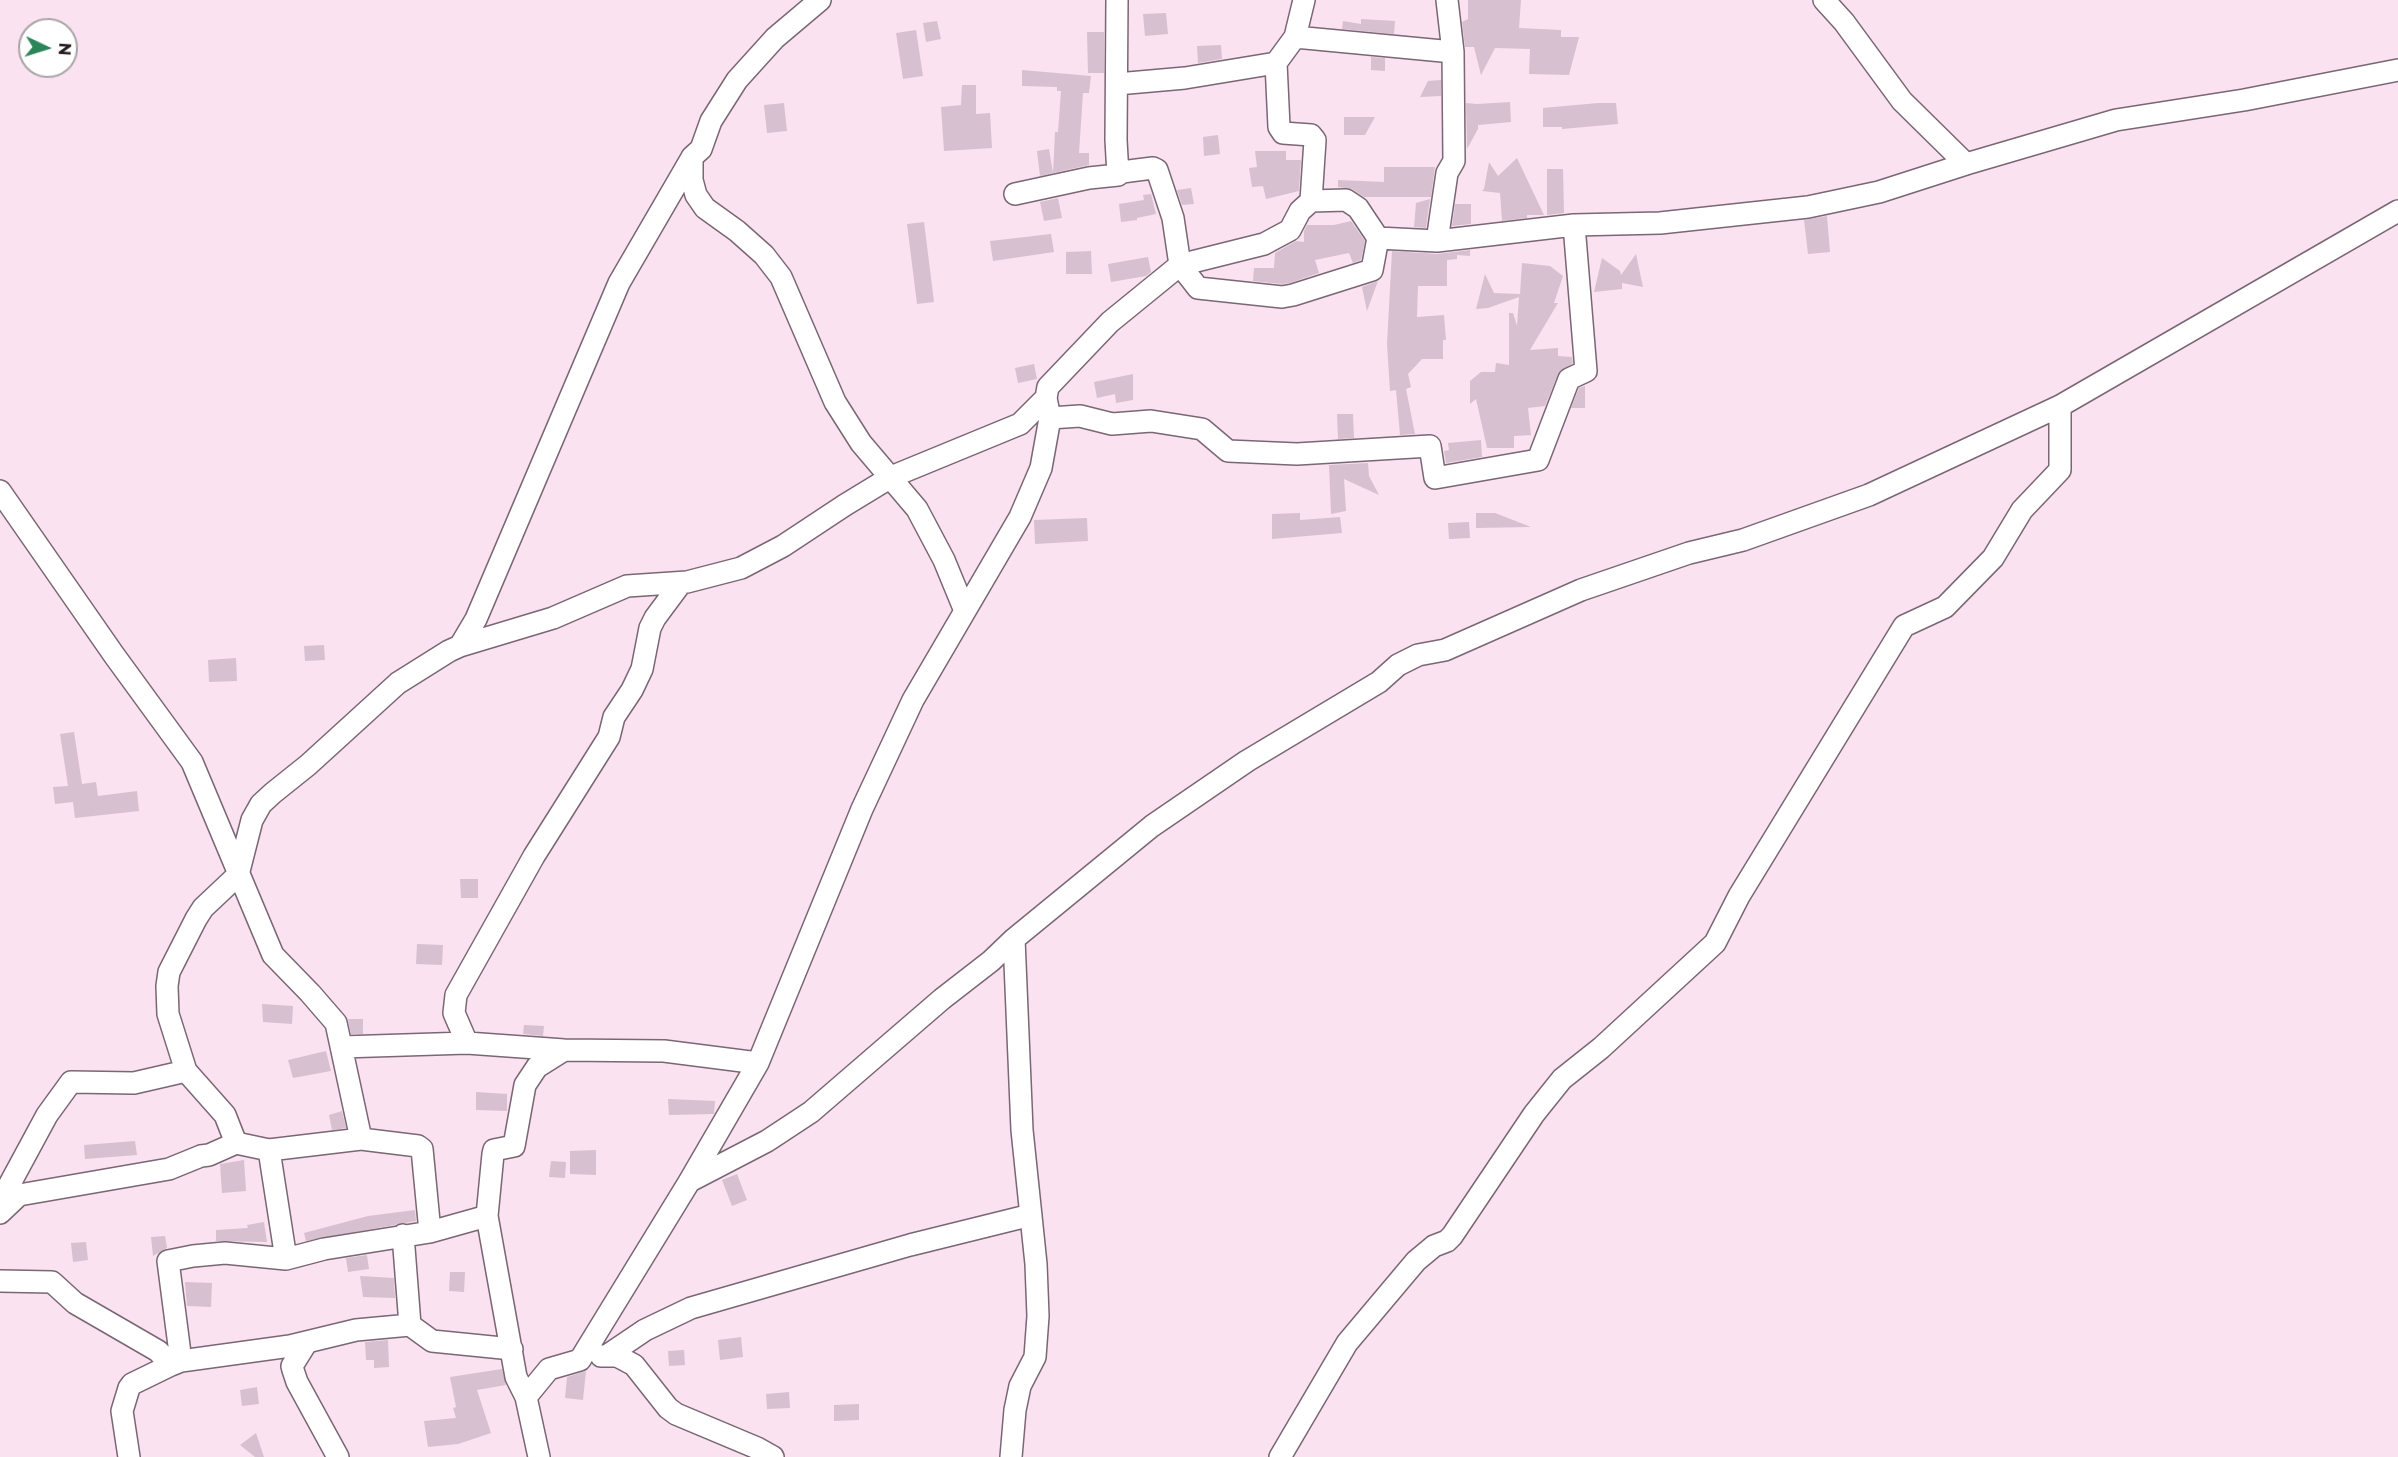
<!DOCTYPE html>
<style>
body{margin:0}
#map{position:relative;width:2398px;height:1457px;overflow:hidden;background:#fae2f1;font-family:Montserrat,sans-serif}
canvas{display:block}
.north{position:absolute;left:18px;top:18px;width:60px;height:60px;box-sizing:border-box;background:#fff;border:2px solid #a8a5a7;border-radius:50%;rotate:94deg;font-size:16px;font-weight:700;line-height:24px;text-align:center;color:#251d22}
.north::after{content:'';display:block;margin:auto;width:21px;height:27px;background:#2c855a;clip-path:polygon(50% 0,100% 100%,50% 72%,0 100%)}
</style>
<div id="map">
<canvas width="2398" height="1457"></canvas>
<div class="north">N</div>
</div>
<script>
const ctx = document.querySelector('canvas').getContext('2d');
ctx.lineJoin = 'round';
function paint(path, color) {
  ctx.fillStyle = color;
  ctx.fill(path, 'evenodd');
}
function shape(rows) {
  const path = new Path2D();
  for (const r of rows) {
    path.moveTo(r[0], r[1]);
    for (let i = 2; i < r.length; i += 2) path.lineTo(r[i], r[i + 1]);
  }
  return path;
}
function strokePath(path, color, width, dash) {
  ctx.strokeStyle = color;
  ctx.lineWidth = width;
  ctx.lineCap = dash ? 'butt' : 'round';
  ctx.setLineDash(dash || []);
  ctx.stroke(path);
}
paint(shape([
 [1468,0,1521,0,1519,28,1561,30,1561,37,1579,37,1569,75,1529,74,1530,49,1495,48,1481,75,1474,47,1465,47,1462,22,1468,19],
 [1166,13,1168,34,1145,36,1143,14],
 [1361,19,1395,21,1394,34,1342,29,1343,21,1361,24],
 [937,21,941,39,926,42,923,23],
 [916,30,923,76,903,79,896,33],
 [1087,32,1104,32,1104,73,1088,73],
 [1221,45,1222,59,1198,63,1197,46],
 [1371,57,1385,58,1385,71,1371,70],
 [1022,70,1091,76,1089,93,1083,93,1079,153,1089,153,1089,165,1053,173,1055,132,1058,132,1061,91,1057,91,1057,87,1022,86],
 [1441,80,1441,96,1420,97,1428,81],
 [962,85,976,85,976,114,990,113,992,148,944,151,941,107,961,105],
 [1510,102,1511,122,1478,125,1478,129,1467,149,1466,103,1477,104],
 [784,103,787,131,767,133,764,105],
 [1598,103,1616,103,1618,124,1562,129,1562,127,1543,127,1543,108],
 [1344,117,1375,117,1365,135,1344,135],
 [1218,135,1220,154,1204,156,1203,137],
 [1049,149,1053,173,1040,176,1037,151],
 [1255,151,1286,151,1286,160,1301,160,1299,191,1266,199,1263,186,1252,187,1249,168,1257,167],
 [1517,158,1544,215,1527,215,1527,218,1502,221,1500,193,1482,191,1484,189,1489,162,1498,176],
 [1384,167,1435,167,1431,197,1364,197,1352,189,1338,187,1338,180,1384,182],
 [1547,169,1563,169,1564,213,1547,215],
 [1191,188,1194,204,1182,205,1177,190],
 [1151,194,1156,214,1137,218,1137,220,1121,222,1119,204,1144,200,1143,195],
 [1058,198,1062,218,1044,221,1040,202],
 [1430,199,1426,228,1414,227,1416,203],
 [1455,204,1471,204,1471,224,1452,226],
 [1827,216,1830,252,1808,254,1804,220],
 [1351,221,1365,241,1361,260,1353,263,1349,253,1315,260,1319,273,1290,283,1282,284,1253,281,1254,268,1274,268,1275,253,1296,241,1304,242,1304,231,1307,225,1334,225],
 [924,222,934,302,917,304,907,224],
 [1051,234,1054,252,993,261,990,241],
 [1470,250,1470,256,1457,255,1457,259,1447,260,1447,286,1418,286,1417,317,1444,315,1446,340,1443,340,1443,359,1422,359,1408,374,1411,387,1406,389,1415,434,1400,435,1396,390,1390,391,1387,344,1392,251,1437,254],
 [1091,251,1092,274,1066,274,1066,252],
 [1636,254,1643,287,1622,283,1622,289,1594,292,1602,258,1620,271,1621,275],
 [1148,257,1151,272,1146,276,1111,282,1108,264],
 [1522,263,1550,266,1563,276,1554,303,1558,303,1530,350,1558,348,1558,356,1572,357,1573,363,1558,374,1545,406,1528,408,1531,435,1514,436,1514,448,1487,448,1476,399,1470,404,1470,381,1481,372,1495,372,1496,363,1509,365,1509,313,1513,313,1517,326,1519,297,1488,308,1476,309,1485,274,1494,293,1520,294],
 [1378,281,1367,311,1362,287],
 [1034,364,1037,379,1018,383,1015,368],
 [1133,374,1133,400,1116,403,1115,394,1097,398,1094,382],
 [1585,386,1585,408,1571,408,1579,388],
 [1337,414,1353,414,1354,438,1338,439],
 [1481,440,1482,457,1446,463,1444,451,1449,450,1448,443],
 [1368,463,1369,476,1379,495,1344,479,1346,511,1331,514,1329,465],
 [1300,513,1300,520,1340,517,1342,533,1272,539,1272,514],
 [1476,513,1495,513,1531,527,1476,528],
 [1087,518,1088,541,1035,544,1034,520],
 [1469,522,1470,538,1449,539,1448,523],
 [324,645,325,660,305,661,304,646],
 [236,658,237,681,209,682,208,660],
 [74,732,82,784,96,782,98,796,137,791,139,811,75,818,73,802,55,804,53,787,68,786,60,734],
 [460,879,478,879,478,898,461,898],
 [417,944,443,945,442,965,416,964],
 [262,1004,293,1006,292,1024,263,1022],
 [348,1019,363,1019,363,1034,351,1034],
 [524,1025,544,1026,543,1036,523,1034],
 [326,1051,331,1071,293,1078,288,1060],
 [476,1092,507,1094,507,1111,476,1110],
 [668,1099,715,1101,714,1114,669,1115],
 [342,1111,346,1128,332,1130,329,1115],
 [135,1141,137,1155,85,1159,84,1145],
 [596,1150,596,1175,570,1174,570,1151],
 [244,1160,246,1191,222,1193,220,1164],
 [551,1161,566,1162,565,1178,549,1177],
 [737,1174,747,1200,732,1206,722,1180],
 [415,1210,416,1221,306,1241,304,1233,368,1216],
 [264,1222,267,1242,216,1241,216,1230,248,1228,247,1225],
 [165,1236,167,1248,153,1256,151,1237],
 [86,1242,88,1260,73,1262,71,1243],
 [367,1255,369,1269,348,1272,346,1258],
 [450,1272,465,1272,464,1292,449,1291],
 [360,1276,394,1278,395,1298,363,1297],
 [185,1282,212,1283,211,1307,187,1306],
 [741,1337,743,1357,720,1360,718,1340],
 [388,1340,389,1367,374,1368,374,1360,366,1360,365,1342],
 [684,1350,685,1365,669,1366,668,1351],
 [502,1369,506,1385,477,1390,491,1433,458,1444,428,1447,424,1421,456,1418,453,1408,456,1407,450,1377],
 [586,1371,583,1400,565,1398,567,1377],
 [257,1387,259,1404,242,1406,240,1390],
 [789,1392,790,1408,767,1409,766,1394],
 [859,1404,859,1420,834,1421,834,1405],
 [256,1433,264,1457,255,1457,240,1445]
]), '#d7c0cf');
const street = shape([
 [820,0,775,38,737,80,711,121,701,149,692,157,692,180,696,195,705,208,737,231,764,255,781,277,835,402,861,443,917,509,944,560,965,611],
 [1117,0,1116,140,1118,175,1122,172,1137,170,1153,168,1157,170,1173,218,1180,265,1198,288,1282,297,1293,295,1372,270,1378,238],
 [1304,0,1295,37,1276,63,1279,127,1283,133,1311,135,1315,140,1311,201],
 [1824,0,1844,22,1902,101,1966,164],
 [1295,37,1453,52],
 [1117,84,1185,78,1276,63],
 [1015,194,1089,178,1118,175],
 [1437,241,1447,173,1454,161,1453,52,1447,0],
 [1050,418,1080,416,1112,424,1151,421,1202,429,1228,451,1297,454,1430,446,1435,478,1538,460,1569,379,1586,371,1574,225],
 [0,491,114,655,192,762,273,955,310,993,336,1023,361,1139],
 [460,646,476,619,619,283,691,159],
 [467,1043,454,1013,456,995,534,856,609,737,614,717,632,690,642,669,650,628,655,618,681,583],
 [342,1047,467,1043,564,1050,664,1051,758,1063],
 [236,1143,225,1115,186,1071,168,1014,167,986,169,972,196,919,203,908,238,875,252,820,261,804,273,793,308,765,398,683,449,651,460,646,553,618,627,586,687,582,741,568,783,546,845,505,891,477,1020,424,1046,398],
 [269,1150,286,1259],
 [690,1181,767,1141,811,1112,942,999,991,961,1014,939,1152,826,1247,761,1379,682,1398,665,1418,655,1445,650,1581,590,1689,553,1743,540,1869,495,2060,406,2398,211],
 [0,1202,47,1115,71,1082,134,1083,186,1071],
 [0,1213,19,1195,169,1169,201,1156,209,1155,236,1143,269,1150,361,1139,418,1146,422,1149,430,1232],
 [403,1235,410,1325],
 [0,1281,52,1282,75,1303,158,1351,171,1365,181,1361,290,1346,356,1330,410,1325,432,1341,512,1349],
 [307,1342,292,1366,293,1370,297,1382,338,1457],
 [608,1355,645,1330,691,1308,910,1245,1031,1215],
 [601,1356,617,1356,634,1365,668,1408,676,1414,757,1448,773,1457],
 [181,1361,168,1261,193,1256,225,1253,286,1259,324,1249,430,1232,487,1216],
 [526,1397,516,1377,487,1216,493,1154,494,1150,514,1146,525,1085,537,1067,564,1050],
 [129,1457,122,1411,129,1388,132,1384,171,1365],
 [539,1457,526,1397,549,1369,580,1360,689,1182,758,1063,862,809,913,700,1020,517,1041,468,1050,418,1046,398,1048,387,1110,322,1180,265,1264,244,1290,230,1300,211,1311,201,1346,200,1358,208,1378,238,1437,241,1574,225,1660,223,1808,207,1879,192,1966,164,2116,120,2244,100,2398,70],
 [1011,1457,1015,1410,1020,1386,1035,1357,1038,1316,1036,1264,1022,1130,1014,939],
 [1280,1457,1347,1343,1416,1261,1434,1246,1447,1241,1452,1236,1534,1114,1562,1079,1601,1048,1715,943,1739,896,1904,626,1945,607,1993,558,2022,510,2060,470,2060,406]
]);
strokePath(street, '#7a6674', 24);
strokePath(street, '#fff', 21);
</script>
